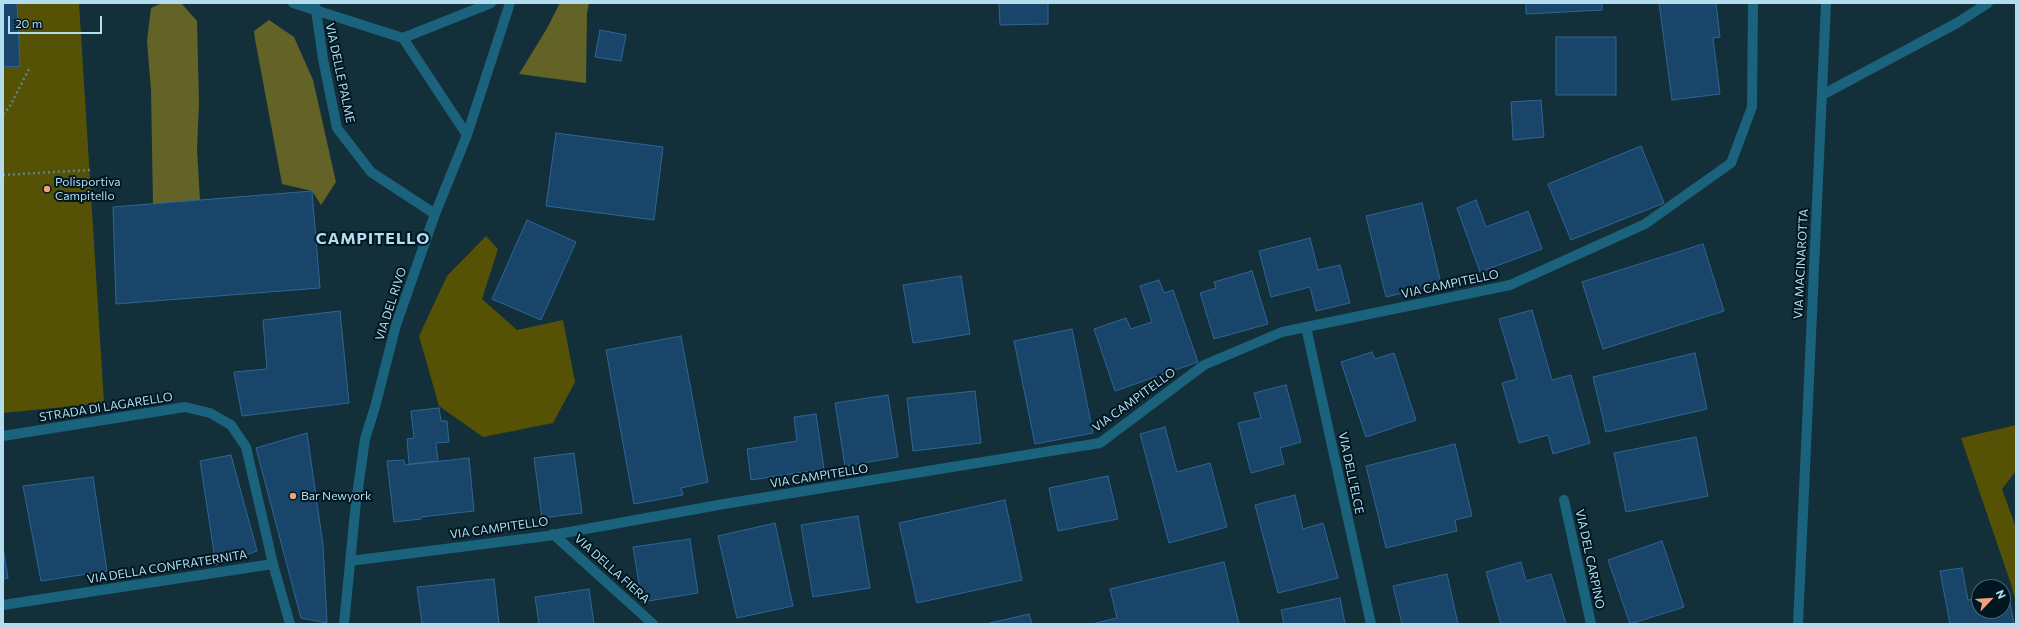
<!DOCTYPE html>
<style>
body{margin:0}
#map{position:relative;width:2019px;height:627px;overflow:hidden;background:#132f3a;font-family:Commissioner,sans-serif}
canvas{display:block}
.frame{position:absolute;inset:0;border:4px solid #b3dcee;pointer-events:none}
.north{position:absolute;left:1971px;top:579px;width:40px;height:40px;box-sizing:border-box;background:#001721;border:1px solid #486673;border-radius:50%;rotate:65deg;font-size:11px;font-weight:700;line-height:16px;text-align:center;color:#b3dcee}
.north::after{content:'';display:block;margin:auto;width:14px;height:18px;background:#f0a27a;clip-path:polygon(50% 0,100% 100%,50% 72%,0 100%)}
.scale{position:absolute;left:8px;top:16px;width:94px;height:18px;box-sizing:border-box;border:2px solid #b3dcee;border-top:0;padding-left:5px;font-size:12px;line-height:14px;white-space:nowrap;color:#b3dcee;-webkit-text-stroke:3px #001721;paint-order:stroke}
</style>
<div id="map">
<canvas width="2019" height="627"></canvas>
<div class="frame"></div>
<div class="north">N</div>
<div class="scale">20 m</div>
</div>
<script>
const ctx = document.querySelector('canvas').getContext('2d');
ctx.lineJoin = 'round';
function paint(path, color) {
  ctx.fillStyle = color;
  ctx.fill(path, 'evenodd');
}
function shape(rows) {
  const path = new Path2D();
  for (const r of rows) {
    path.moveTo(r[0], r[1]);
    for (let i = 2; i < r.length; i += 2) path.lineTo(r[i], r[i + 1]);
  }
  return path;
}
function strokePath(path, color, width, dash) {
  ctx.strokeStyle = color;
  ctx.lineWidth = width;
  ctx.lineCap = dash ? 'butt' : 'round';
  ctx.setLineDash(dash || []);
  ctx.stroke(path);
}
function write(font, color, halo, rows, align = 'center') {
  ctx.font = font + ' Commissioner,sans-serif';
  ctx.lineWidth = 4;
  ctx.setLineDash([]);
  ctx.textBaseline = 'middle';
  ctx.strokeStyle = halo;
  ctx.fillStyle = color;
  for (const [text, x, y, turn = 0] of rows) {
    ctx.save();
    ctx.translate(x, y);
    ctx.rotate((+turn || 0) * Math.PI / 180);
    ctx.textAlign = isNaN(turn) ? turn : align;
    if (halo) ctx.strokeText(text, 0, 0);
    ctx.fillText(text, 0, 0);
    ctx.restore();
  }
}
paint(shape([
 [3,3,79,3,104,403,3,413],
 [486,236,498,249,482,299,517,330,563,320,575,382,553,423,483,437,439,406,419,336,447,276],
 [2016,425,2016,471,2002,489,2016,528,2016,603,2011,584,1961,438]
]), '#555205');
paint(shape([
 [162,3,181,3,197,21,199,103,197,150,200,200,153,204,151,90,147,41,151,8],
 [560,3,589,3,587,13,586,83,519,74,546,30],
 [269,20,294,37,313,80,336,182,321,205,312,191,282,184,255,39,254,31]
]), '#636227');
const building = shape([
 [3,3,17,3,20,66,3,67,3,3],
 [999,3,1048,3,1048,24,1000,25,999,3],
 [1526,3,1602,3,1602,10,1526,14,1526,3],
 [1659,3,1716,3,1720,37,1713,38,1720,94,1672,100,1659,3],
 [600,30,626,35,621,61,595,57,600,30],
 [1556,37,1616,37,1616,95,1556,95,1556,37],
 [1541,100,1544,137,1513,140,1511,102,1541,100],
 [556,133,663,147,654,220,546,206,556,133],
 [1641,146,1664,203,1571,240,1548,184,1641,146],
 [312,191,320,288,116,304,113,207,312,191],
 [1476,200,1486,227,1528,211,1542,249,1480,272,1457,208,1476,200],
 [1422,203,1441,284,1386,297,1366,216,1422,203],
 [527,220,576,242,541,320,492,299,527,220],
 [1310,238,1318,270,1340,265,1350,303,1316,311,1310,287,1271,297,1259,251,1310,238],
 [1703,244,1724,311,1603,349,1582,282,1703,244],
 [1252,271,1268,324,1214,339,1200,293,1216,288,1214,282,1252,271],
 [961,276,970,334,913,343,903,285,961,276],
 [1159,280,1164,293,1173,290,1198,362,1115,391,1094,329,1126,318,1131,329,1152,322,1140,286,1159,280],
 [1532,310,1552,380,1571,375,1590,443,1553,454,1548,435,1519,443,1502,383,1517,379,1499,319,1532,310],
 [340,311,349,403,242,416,234,372,267,369,263,320,340,311],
 [1072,329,1093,433,1035,444,1014,341,1072,329],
 [681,336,708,482,681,488,683,495,634,504,606,350,681,336],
 [1372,352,1375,359,1394,353,1416,420,1366,437,1341,362,1372,352],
 [1695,353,1707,409,1606,432,1593,377,1695,353],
 [1286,385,1301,442,1280,448,1284,464,1251,473,1238,423,1261,418,1254,393,1286,385],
 [975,391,981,443,913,451,907,398,975,391],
 [888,395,898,457,845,466,835,403,888,395],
 [439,408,441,421,447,421,449,442,436,443,438,461,409,464,407,439,414,438,411,411,439,408],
 [816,414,824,469,751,480,747,449,797,441,794,417,816,414],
 [1165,427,1177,472,1210,463,1227,527,1169,543,1140,434,1165,427],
 [307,433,323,545,327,623,301,618,256,448,307,433],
 [1696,437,1708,496,1626,512,1614,453,1696,437],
 [1455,444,1472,516,1455,520,1457,531,1386,548,1366,466,1455,444],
 [574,453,582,513,542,518,534,458,574,453],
 [231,455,257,551,216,565,200,461,231,455],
 [469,458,474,511,421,517,421,519,394,522,387,461,404,460,405,465,469,458],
 [1108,476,1118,519,1058,531,1049,488,1108,476],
 [93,477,107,571,41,581,23,486,93,477],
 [1295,495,1303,529,1323,523,1338,578,1278,593,1255,505,1295,495],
 [1005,500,1022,580,917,603,899,523,1005,500],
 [858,516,870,588,813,597,801,525,858,516],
 [775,523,793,606,737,618,718,536,775,523],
 [690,539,698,593,642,602,633,547,690,539],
 [1662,541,1684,607,1630,624,1608,560,1662,541],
 [3,548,8,578,3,579,3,548],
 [1224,562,1239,624,1092,624,1117,618,1110,589,1224,562],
 [1521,562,1526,581,1551,574,1566,624,1501,624,1486,572,1521,562],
 [1962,568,1968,600,1979,598,1979,611,2003,611,2003,594,2008,593,2014,624,1950,624,1940,571,1962,568],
 [1447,574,1458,624,1402,624,1393,586,1447,574],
 [494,579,499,624,422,624,417,587,494,579],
 [589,589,594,624,539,624,535,597,589,589],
 [1340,598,1345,624,1284,624,1281,610,1340,598],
 [1029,614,1032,624,986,624,1029,614]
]);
paint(building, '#1a456a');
strokePath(building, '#2d6697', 1);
strokePath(shape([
 [3,114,9,108,30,67],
 [3,175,90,170]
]), '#608291', 2.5, [2, 3]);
strokePath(shape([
 [293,3,403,38,491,3],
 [315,3,323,59,337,128,371,172,435,214],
 [403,38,467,135],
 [1822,95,1957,23,1988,3],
 [1306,327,1371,624],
 [3,436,185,407,210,413,231,425,246,447,273,564],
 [1564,500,1591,624],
 [553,534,653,624],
 [350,561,547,536,724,504,1100,443,1204,365,1282,332,1510,285,1645,224,1731,163,1752,107,1753,3],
 [3,605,273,564,290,624],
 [344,624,356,502,365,439,375,407,396,325,435,214,467,135,510,3],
 [1798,624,1826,3]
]), '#1b627c', 10);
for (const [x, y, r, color] of [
 [47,189,4,"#f0a27a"],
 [293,496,4,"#f0a27a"]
]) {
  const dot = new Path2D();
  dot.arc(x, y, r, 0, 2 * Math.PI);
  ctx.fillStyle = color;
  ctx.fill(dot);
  strokePath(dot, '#001721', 1.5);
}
write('12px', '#b3dcee', '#001721', [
 ["VIA DELLE PALME",340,73,78],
 ["VIA MACINAROTTA",1801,264,-87],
 ["VIA CAMPITELLO",1450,284,-12],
 ["VIA DEL RIVO",391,304,-72],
 ["VIA CAMPITELLO",1134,400,-36],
 ["STRADA DI LAGARELLO",106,407,-9],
 ["VIA DELL'ELCE",1351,473,78],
 ["VIA CAMPITELLO",819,476,-9],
 ["VIA CAMPITELLO",499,528,-8],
 ["VIA DEL CARPINO",1590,559,78],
 ["VIA DELLA CONFRATERNITA",167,567,-9],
 ["VIA DELLA FIERA",612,569,42]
]);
write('12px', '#b3dcee', '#001721', [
 ["Polisportiva",55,182],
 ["Campitello",55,196],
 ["Bar Newyork",301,496]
], 'left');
ctx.letterSpacing = '1px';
write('bold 16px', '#b3dcee', '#001721', [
 ["CAMPITELLO",373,239]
]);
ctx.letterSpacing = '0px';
</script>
